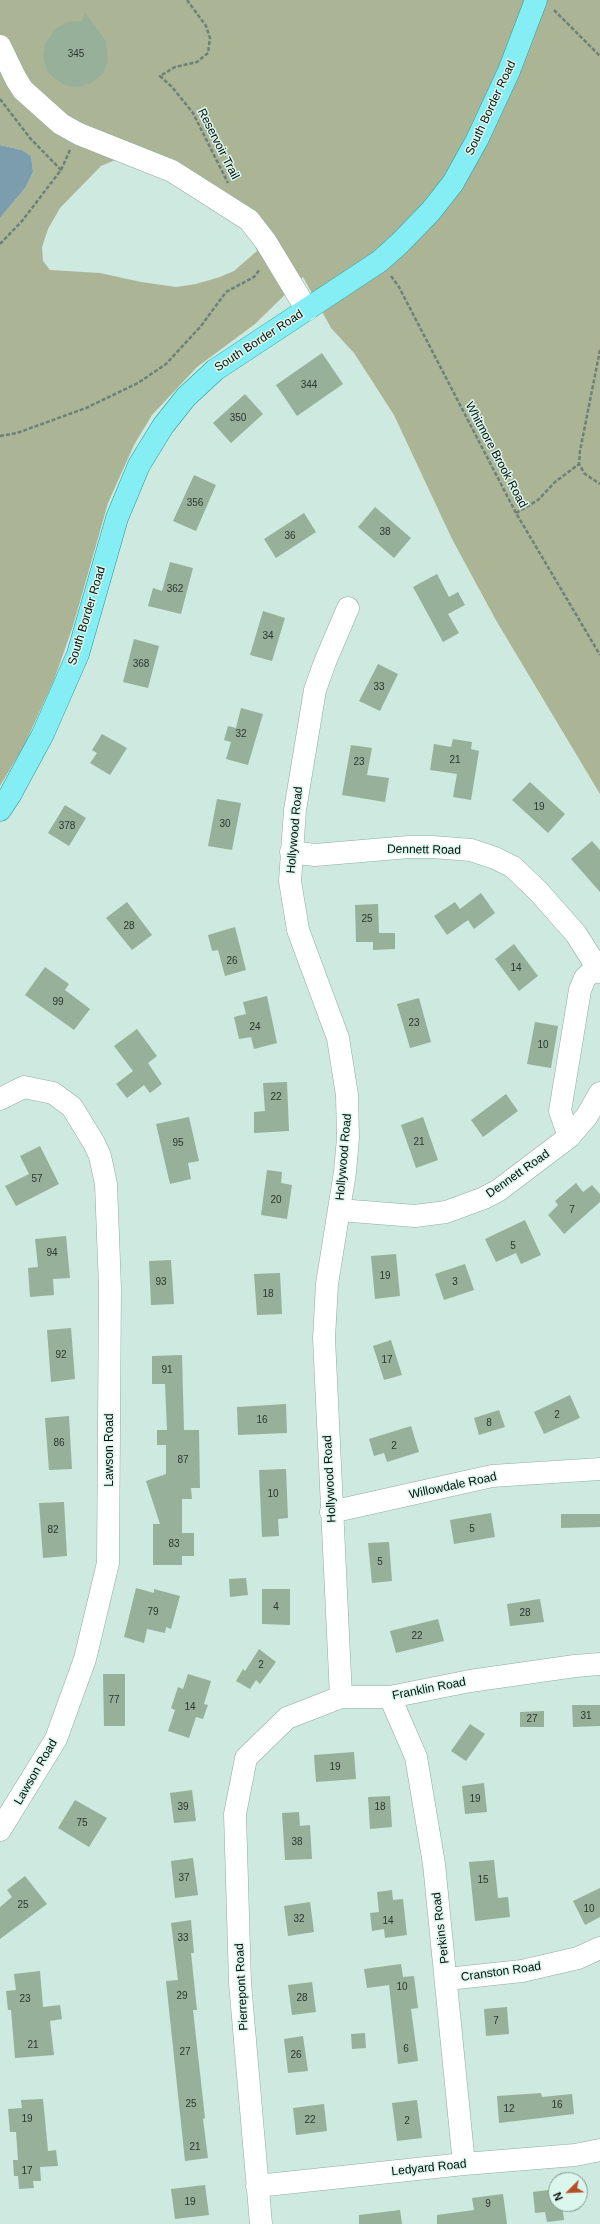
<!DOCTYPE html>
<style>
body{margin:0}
#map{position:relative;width:600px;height:2224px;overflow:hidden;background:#cde9e0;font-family:Arial,sans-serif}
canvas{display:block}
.north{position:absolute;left:548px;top:2172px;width:40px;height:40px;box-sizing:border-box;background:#daf6ed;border:1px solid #859a93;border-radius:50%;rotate:246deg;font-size:11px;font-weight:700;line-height:16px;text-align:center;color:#060f0c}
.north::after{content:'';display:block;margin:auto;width:14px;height:18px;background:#b64f28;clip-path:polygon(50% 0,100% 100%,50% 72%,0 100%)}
</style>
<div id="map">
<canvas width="600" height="2224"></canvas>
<div class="north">N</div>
</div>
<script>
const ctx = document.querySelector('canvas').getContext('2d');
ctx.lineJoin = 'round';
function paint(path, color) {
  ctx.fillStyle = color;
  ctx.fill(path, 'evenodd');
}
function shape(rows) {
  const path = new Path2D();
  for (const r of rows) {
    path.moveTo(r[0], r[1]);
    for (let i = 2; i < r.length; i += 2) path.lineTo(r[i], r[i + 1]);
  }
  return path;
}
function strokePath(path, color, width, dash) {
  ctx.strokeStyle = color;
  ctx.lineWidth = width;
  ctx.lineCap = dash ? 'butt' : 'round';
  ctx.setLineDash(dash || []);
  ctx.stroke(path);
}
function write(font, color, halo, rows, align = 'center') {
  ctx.font = font + ' Arial,sans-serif';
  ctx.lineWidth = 3;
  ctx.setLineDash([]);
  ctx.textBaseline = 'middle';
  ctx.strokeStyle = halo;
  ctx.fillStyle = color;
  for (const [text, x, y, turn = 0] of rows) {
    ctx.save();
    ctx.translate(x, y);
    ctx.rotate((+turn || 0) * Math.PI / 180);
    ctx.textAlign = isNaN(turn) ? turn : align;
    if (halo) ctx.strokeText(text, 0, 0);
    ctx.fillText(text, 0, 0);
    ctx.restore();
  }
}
paint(shape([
 [0,0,600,0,600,794,497,622,452,539,394,415,354,353,331,328,303,277,255,324,197,367,152,415,134,445,108,503,73,626,54,680,24,746,0,786,0,218,26,187,33,172,31,156,22,150,0,145],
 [122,157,226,203,245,222,257,251,234,271,220,277,196,284,176,287,141,282,100,273,50,270,43,261,42,247,48,229,60,208,101,166]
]), '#acb496');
paint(shape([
 [0,145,22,150,31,156,33,172,26,187,0,218]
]), '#7c9dad');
paint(shape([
 [85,13,106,41,108,61,103,74,91,83,80,87,67,86,55,79,47,70,43,56,45,44,55,29,67,22,82,21],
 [322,353,343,384,297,416,276,385],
 [245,394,263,414,231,443,213,423],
 [194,475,216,485,196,531,173,521],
 [375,507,411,538,394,558,358,527],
 [304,513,316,532,276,558,264,539],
 [170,562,193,568,181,614,148,606,153,588,162,591],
 [437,574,449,597,458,592,465,605,448,614,459,633,443,642,413,587],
 [263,611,285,618,272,661,250,655],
 [134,639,159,646,148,688,123,682],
 [378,664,398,674,380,711,359,701],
 [241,708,263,714,248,765,226,759,231,742,224,740,228,726,236,728],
 [102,734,127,748,110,775,90,763,97,753,92,750],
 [453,739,472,742,471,749,479,751,471,800,453,797,457,774,430,770,434,744,451,747],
 [351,745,372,748,367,775,389,778,385,802,342,795],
 [530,782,565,814,548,833,512,800],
 [217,799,241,803,232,850,208,846],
 [65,805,86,818,69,846,48,833],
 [592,841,600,850,600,892,571,859],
 [481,893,495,913,474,929,468,920,447,935,434,916,455,902,460,909],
 [127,902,152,935,132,950,106,918],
 [378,904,379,933,395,933,395,949,373,950,373,942,356,942,355,905],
 [235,927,246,970,225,976,218,950,212,951,208,935],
 [514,944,538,976,519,991,495,959],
 [45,967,69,984,65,990,90,1009,74,1030,25,995],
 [267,996,277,1043,254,1049,251,1037,239,1039,234,1017,246,1014,243,1002],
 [419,998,431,1042,410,1048,397,1004],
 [535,1022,558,1026,551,1068,527,1064],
 [137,1029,157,1056,148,1063,162,1084,150,1093,144,1085,127,1098,116,1084,133,1071,114,1046],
 [287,1082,289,1131,254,1133,254,1112,265,1111,263,1083],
 [506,1094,518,1111,483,1137,471,1120],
 [189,1117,199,1161,188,1163,191,1179,170,1184,156,1124],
 [423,1117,438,1160,416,1168,401,1125],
 [40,1146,59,1184,16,1206,5,1186,29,1174,20,1156],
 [267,1170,282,1172,281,1183,292,1185,287,1219,261,1215],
 [576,1183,583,1192,592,1185,600,1194,600,1202,564,1234,548,1215,558,1205,555,1201],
 [525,1220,541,1255,521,1264,516,1253,496,1262,485,1239],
 [66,1236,70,1278,53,1279,54,1295,30,1297,28,1268,38,1267,35,1239],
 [396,1254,400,1296,375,1299,371,1256],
 [171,1260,174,1304,151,1305,149,1261],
 [465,1264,474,1290,444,1300,435,1274],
 [280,1273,282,1314,257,1315,254,1274],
 [71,1328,75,1379,51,1382,47,1330],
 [391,1340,402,1375,384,1380,373,1346],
 [182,1355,184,1430,199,1430,200,1488,191,1488,192,1499,182,1499,182,1533,194,1533,194,1556,182,1556,182,1565,153,1565,153,1524,160,1524,146,1481,166,1474,166,1445,157,1445,157,1430,167,1430,165,1384,152,1384,152,1356],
 [570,1395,580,1418,544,1434,534,1412],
 [286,1404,287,1433,238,1435,237,1407],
 [499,1410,505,1427,479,1435,474,1418],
 [69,1416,72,1469,49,1470,45,1418],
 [411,1426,419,1452,387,1462,384,1453,374,1456,369,1439],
 [286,1469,288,1518,278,1519,279,1536,262,1537,259,1470],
 [64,1502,67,1556,43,1558,39,1503],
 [491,1513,495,1537,454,1544,450,1520],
 [561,1514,600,1514,600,1527,561,1528],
 [389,1542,392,1581,372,1583,368,1543],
 [246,1578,248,1595,230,1597,229,1579],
 [136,1588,154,1593,154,1589,180,1596,171,1629,166,1627,165,1633,147,1629,144,1643,124,1637],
 [262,1589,290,1589,290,1625,262,1624],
 [540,1599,544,1622,510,1626,507,1604],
 [438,1619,444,1641,396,1653,390,1631],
 [259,1649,276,1662,260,1684,256,1680,250,1689,236,1681,243,1669,245,1671],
 [103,1674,125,1674,125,1726,104,1726],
 [188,1674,211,1681,204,1704,208,1705,203,1719,196,1717,189,1738,168,1731,175,1710,171,1708,178,1687,183,1689],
 [572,1705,600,1705,600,1726,573,1727],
 [544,1711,544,1727,520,1727,520,1712],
 [470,1724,485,1734,466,1761,451,1751],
 [354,1752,356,1779,316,1782,314,1755],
 [484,1783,487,1812,465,1814,462,1786],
 [192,1790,196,1821,174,1823,170,1793],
 [390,1796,392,1827,370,1829,368,1797],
 [75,1800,107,1818,89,1847,58,1828],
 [299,1812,300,1826,310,1825,312,1859,285,1860,282,1813],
 [193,1858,198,1895,175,1898,171,1861],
 [494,1860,498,1898,508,1897,510,1917,475,1921,469,1862],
 [25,1876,47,1904,0,1939,0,1907,12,1897,7,1890],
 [600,1888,600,1917,585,1925,573,1901],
 [392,1890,393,1900,403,1899,407,1935,385,1938,384,1929,372,1931,370,1913,379,1912,377,1892],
 [310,1902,314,1932,288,1936,284,1906],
 [191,1920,194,1953,191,1953,197,2010,193,2010,205,2118,203,2119,208,2158,185,2161,166,1981,178,1980,171,1923],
 [401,1964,403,1977,414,1976,418,2008,411,2009,418,2061,398,2064,389,1985,367,1988,364,1969],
 [40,1971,43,2007,60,2005,62,2019,50,2021,54,2055,15,2058,11,2010,8,2010,6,1991,16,1990,14,1974],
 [312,1982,316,2012,292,2015,288,1985],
 [507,2007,509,2034,486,2036,484,2009],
 [365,2033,366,2048,352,2049,351,2034],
 [303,2036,308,2071,288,2073,284,2039],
 [541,2093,542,2097,572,2094,574,2114,499,2123,497,2096],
 [43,2099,48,2151,56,2150,58,2166,40,2167,41,2181,33,2181,34,2188,19,2189,18,2176,14,2176,13,2160,18,2160,16,2132,10,2132,8,2109,22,2108,21,2100],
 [417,2100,422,2138,397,2141,392,2103],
 [324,2104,327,2131,296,2135,293,2108],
 [205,2185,209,2215,175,2219,171,2189],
 [556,2189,556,2204,562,2204,564,2220,547,2222,545,2212,535,2213,533,2192],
 [503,2194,507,2224,437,2224,437,2215,474,2210,472,2198],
 [400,2210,402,2224,359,2224,359,2215]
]), '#97b099');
const minor = shape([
 [0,46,16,79,23,90,61,124,79,134,172,171,249,220,266,242,307,310],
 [291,852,315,855,409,847,432,847,471,850,495,858,513,867,538,891,576,934,600,972],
 [0,1099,24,1087,53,1093,72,1107,94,1143,100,1156,106,1184,110,1288,108,1563,85,1659,56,1739,0,1830],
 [569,1137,560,1111,580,990,585,978,597,967],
 [339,1210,415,1216,446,1212,484,1198,499,1190,569,1137,587,1116,600,1093],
 [331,1512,492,1476,600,1469],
 [341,1697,324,1338,327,1284,345,1172,348,1138,347,1095,338,1038,298,930,290,881,295,810,315,690,325,662,348,608],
 [390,1697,416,1757,434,1864,464,2164],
 [447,1979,522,1971,578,1958,600,1948],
 [257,2186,464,2164,575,2155,600,2150],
 [261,2224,240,1983,235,1814,246,1758,287,1718,341,1697,390,1697,470,1681,575,1666,600,1664]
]);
const major = shape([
 [0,810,10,795,43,734,78,654,117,518,139,465,163,426,186,397,215,370,380,261,400,243,431,211,453,183,477,140,509,71,536,0]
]);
strokePath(minor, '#90aba2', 23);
strokePath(major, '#23999e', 23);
strokePath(shape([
 [187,0,206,26,210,38,208,53,197,62,175,67,160,76,172,87,193,113,228,183],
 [554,10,600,56],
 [0,99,30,138,61,170],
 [0,244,22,221,61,170,70,150],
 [391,276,399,287,516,513,600,655],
 [600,350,580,451,579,464,585,474,600,484],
 [0,436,17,433,86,408,138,383,166,364,201,326,226,292,254,277,260,269],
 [516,513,538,500,555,482,579,464]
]), '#6d807a', 2.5, [4, 2]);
strokePath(minor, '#fff', 22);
strokePath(major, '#84eef4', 22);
write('10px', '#2a372f', null, [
 ["345",76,54],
 ["344",309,385],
 ["350",238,418],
 ["356",195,503],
 ["38",385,532],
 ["36",290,536],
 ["362",175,589],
 ["34",268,636],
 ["368",141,664],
 ["33",379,687],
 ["32",241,734],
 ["21",455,760],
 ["23",359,762],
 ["19",539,807],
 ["30",225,824],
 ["378",67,826],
 ["25",367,919],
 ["28",129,926],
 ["26",232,961],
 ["14",516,968],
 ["99",58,1002],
 ["23",414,1023],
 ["24",255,1027],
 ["10",543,1045],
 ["22",276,1097],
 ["21",419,1142],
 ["95",178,1143],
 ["57",37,1179],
 ["20",276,1200],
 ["7",572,1210],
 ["5",513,1246],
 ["94",52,1253],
 ["19",385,1276],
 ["93",161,1282],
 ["3",455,1282],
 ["18",268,1294],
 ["92",61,1355],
 ["17",387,1360],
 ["91",167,1370],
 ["2",557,1415],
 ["16",262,1420],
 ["8",489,1423],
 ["86",59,1443],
 ["2",394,1446],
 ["87",183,1460],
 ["10",273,1494],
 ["5",472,1529],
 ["82",53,1530],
 ["83",174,1544],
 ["5",380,1562],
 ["4",276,1607],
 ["79",153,1612],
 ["28",525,1613],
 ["22",417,1636],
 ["2",261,1665],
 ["77",114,1700],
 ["14",190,1707],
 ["31",586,1716],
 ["27",532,1719],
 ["19",335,1767],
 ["19",475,1799],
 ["39",183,1807],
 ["18",380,1807],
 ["75",82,1823],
 ["38",297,1842],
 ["37",184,1878],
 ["15",483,1880],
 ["25",23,1905],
 ["10",589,1909],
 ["32",299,1919],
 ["14",388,1921],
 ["33",183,1938],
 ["10",402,1987],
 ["29",182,1996],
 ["28",302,1998],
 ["23",25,1999],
 ["7",496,2021],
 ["21",33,2045],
 ["6",406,2049],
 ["27",185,2052],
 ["26",296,2055],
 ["25",191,2104],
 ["16",557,2105],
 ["12",509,2109],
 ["19",27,2119],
 ["22",310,2120],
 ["2",407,2121],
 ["21",195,2147],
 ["17",27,2171],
 ["19",190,2202],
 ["9",488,2204]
]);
write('12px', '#060f0c', '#daf6ed', [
 ["South Border Road",491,108,-65],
 ["Reservoir Trail",218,144,63],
 ["South Border Road",259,341,-33],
 ["Whitmore Brook Road",496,455,62],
 ["South Border Road",87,616,-73],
 ["Hollywood Road",295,830,-85],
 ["Dennett Road",424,850,1],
 ["Hollywood Road",344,1157,-85],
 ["Dennett Road",518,1174,-35],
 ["Lawson Road",110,1450,-90],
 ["Hollywood Road",330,1479,-93],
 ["Willowdale Road",453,1486,-12],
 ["Franklin Road",429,1689,-11],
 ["Lawson Road",36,1772,-60],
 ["Perkins Road",441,1928,-97],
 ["Cranston Road",501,1972,-8],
 ["Pierrepont Road",242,1987,-93],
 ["Ledyard Road",429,2168,-6]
]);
</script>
